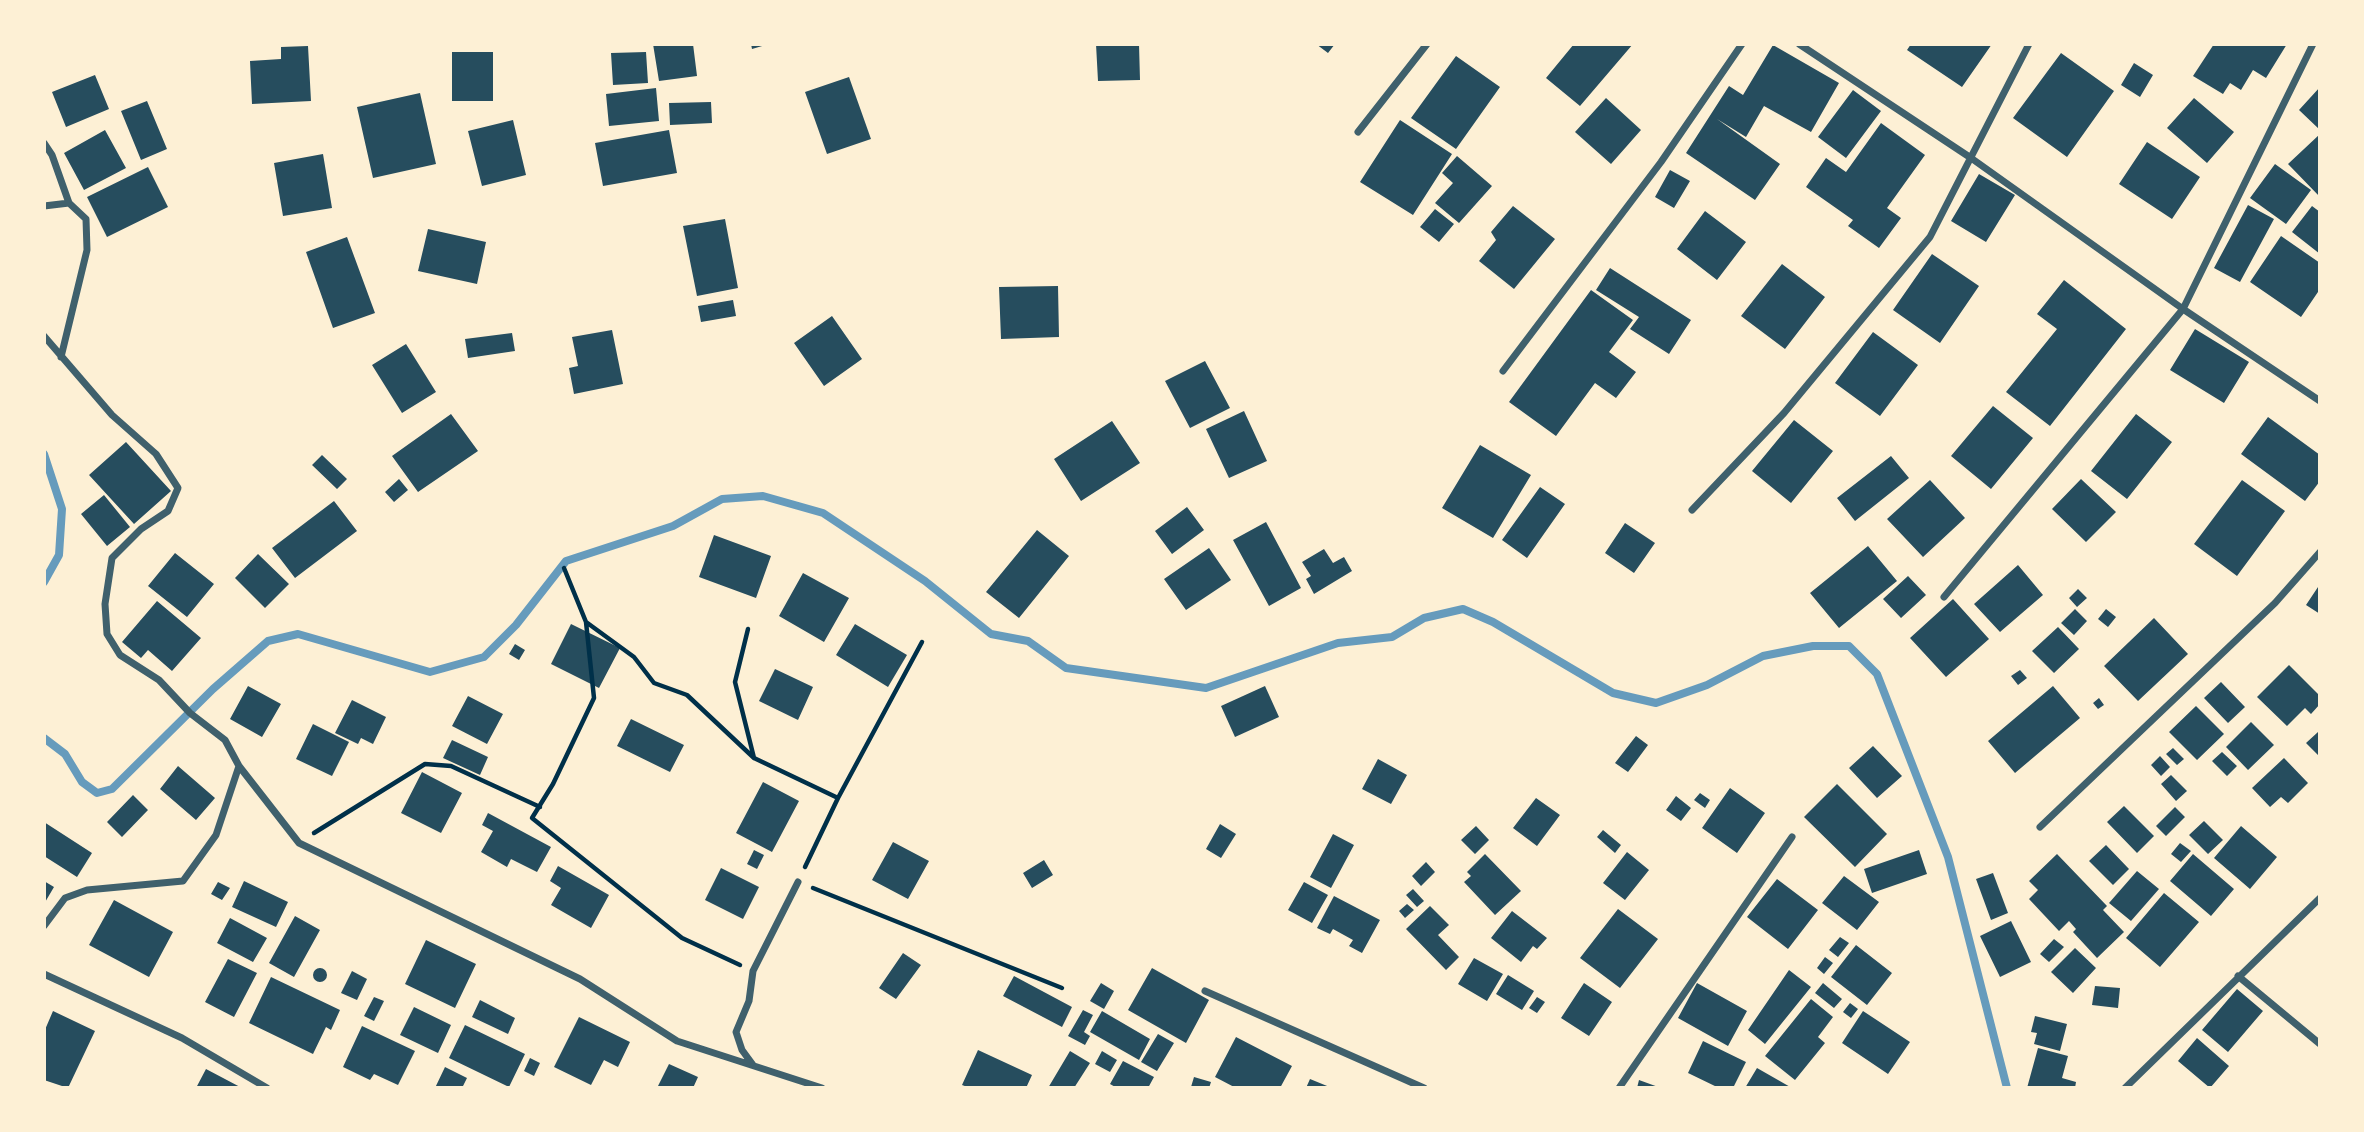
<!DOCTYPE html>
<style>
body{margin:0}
#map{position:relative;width:2364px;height:1132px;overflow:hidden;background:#fdf0d5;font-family:"IBM Plex Serif",serif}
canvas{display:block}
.frame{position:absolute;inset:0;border:46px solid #fdf0d5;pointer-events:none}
</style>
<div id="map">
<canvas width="2364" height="1132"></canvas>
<div class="frame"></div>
</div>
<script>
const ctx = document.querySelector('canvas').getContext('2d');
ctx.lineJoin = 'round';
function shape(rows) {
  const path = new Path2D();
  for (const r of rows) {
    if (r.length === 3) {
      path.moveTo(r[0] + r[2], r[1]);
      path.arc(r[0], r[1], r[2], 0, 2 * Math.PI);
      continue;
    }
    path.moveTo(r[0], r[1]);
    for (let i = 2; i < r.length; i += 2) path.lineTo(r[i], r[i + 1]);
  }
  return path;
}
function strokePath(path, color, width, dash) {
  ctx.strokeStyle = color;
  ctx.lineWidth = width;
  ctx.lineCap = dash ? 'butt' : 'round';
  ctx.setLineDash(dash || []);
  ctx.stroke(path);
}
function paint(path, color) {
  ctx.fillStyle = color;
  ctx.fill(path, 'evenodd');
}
strokePath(shape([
 [44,454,62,509,59,555,44,582],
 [44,738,65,754,82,782,97,793,112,789,213,689,268,641,298,634,430,672,484,657,516,625,566,561,673,526,722,499,763,496,823,513,925,581,991,634,1028,641,1066,668,1206,688,1338,643,1392,637,1424,618,1463,609,1493,622,1613,693,1656,703,1707,685,1763,656,1813,646,1849,646,1877,674,1948,857,2007,1088]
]), '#669bbc', 8);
paint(shape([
 [653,44,693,44,697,76,659,81],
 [751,44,769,44,752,49],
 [1096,44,1139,44,1140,80,1098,81],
 [1316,44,1335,44,1328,53],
 [1574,44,1633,44,1580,106,1546,78],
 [1911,44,1992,44,1962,87,1907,50],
 [2214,44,2287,44,2266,78,2253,70,2241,90,2230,83,2223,94,2193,76],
 [1773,45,1839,83,1811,132,1764,106,1746,137,1717,119,1780,164,1755,200,1686,153,1729,86,1743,95],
 [308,46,311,101,252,104,250,61,281,59,281,47],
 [452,52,493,52,493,101,452,101],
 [646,52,648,83,613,85,611,53],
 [2061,53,2114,91,2067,157,2013,118],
 [1456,56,1500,87,1456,149,1411,118],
 [2134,63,2153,75,2140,97,2121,85],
 [95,75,109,109,66,127,52,92],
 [849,77,871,139,827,154,805,92],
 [2320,87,2320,130,2299,110],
 [656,88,659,121,609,126,606,94],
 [1853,90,1881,111,1846,158,1818,137],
 [420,93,436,164,373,178,357,107],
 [1606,98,1641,130,1611,164,1575,132],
 [2194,98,2234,132,2207,163,2167,128],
 [147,101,167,149,141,160,121,111],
 [711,102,712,123,670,125,669,103],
 [513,120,526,175,482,186,468,131],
 [1400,120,1452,154,1413,215,1360,182],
 [1881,123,1925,155,1887,208,1901,218,1879,248,1848,226,1853,220,1806,187,1826,158,1846,172],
 [105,130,126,168,84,190,64,153],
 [669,130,677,173,603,186,595,143],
 [2320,134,2320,197,2288,164],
 [2147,142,2200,177,2172,219,2119,184],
 [323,154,332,208,283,216,274,163],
 [1457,156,1492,186,1459,223,1435,203,1453,183,1442,173],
 [2275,164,2311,190,2286,224,2250,198],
 [148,167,168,207,107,237,87,197],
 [1670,170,1690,181,1674,208,1655,197],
 [1979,174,2015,195,1986,242,1951,221],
 [2248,205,2274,219,2240,282,2214,268],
 [1513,206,1555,239,1514,289,1479,261,1496,240,1491,232],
 [2312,206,2320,212,2320,254,2292,232],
 [1435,209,1454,224,1439,242,1420,227],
 [1705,211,1746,242,1717,280,1677,249],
 [725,219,738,288,697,296,683,226],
 [428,229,486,242,477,284,418,271],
 [2281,236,2320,263,2320,289,2301,317,2250,282],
 [347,237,375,313,333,328,306,252],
 [1932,254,1979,286,1940,343,1893,310],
 [1782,264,1825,297,1785,349,1741,316],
 [1610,268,1691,320,1669,354,1630,329,1639,317,1596,290],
 [2064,280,2126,329,2050,426,2006,392,2057,329,2037,314],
 [1058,286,1059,337,1001,339,999,287],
 [1591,290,1633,320,1609,352,1636,372,1616,398,1595,383,1556,436,1509,402],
 [733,300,736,316,701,322,698,306],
 [832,316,862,359,824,386,794,343],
 [2195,329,2249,362,2224,403,2170,370],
 [612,330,623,384,574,394,569,368,578,366,572,337],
 [1873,332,1918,365,1880,416,1835,383],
 [512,333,515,351,468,358,465,339],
 [406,344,436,392,402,413,372,365],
 [1205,361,1230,408,1190,428,1165,381],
 [1993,406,2033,438,1991,489,1951,456],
 [1244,411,1267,461,1229,478,1206,429],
 [451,414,478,451,418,492,392,456],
 [2136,414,2172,442,2127,499,2091,471],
 [2268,417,2320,455,2320,481,2305,501,2241,454],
 [1794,420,1833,451,1791,503,1752,471],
 [1112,421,1140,463,1081,501,1054,459],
 [126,442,171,491,134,524,89,475],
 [1480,445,1531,475,1493,538,1442,508],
 [322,455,347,479,337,489,312,465],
 [1891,456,1909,478,1855,521,1837,498],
 [399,479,408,490,394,502,385,492],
 [2081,479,2116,512,2086,542,2052,509],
 [1930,480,1965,518,1923,557,1887,519],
 [2242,480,2285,511,2237,576,2194,544],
 [1540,487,1565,504,1527,558,1502,540],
 [104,495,130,527,107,546,81,514],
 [334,501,357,531,295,578,272,548],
 [1187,507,1204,530,1172,554,1155,531],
 [1266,522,1301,588,1269,606,1233,540],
 [1625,523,1655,543,1634,573,1605,553],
 [1037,530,1069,556,1019,618,986,592],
 [714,535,771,556,756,598,699,577],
 [1868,546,1897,581,1839,628,1810,593],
 [1209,548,1231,580,1186,610,1164,579],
 [1324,549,1333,563,1344,557,1352,571,1314,594,1306,579,1311,576,1302,562],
 [175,553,214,584,187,617,148,586],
 [258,554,289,584,265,608,235,578],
 [2018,565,2043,595,2000,632,1974,604],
 [803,573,849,598,824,642,779,616],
 [1908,576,1926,595,1901,618,1883,599],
 [2320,584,2320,614,2306,605],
 [2078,589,2087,598,2077,607,2069,598],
 [1953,599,1989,639,1946,677,1910,638],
 [157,601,201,638,172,671,148,650,141,658,122,642],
 [2075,609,2087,621,2074,635,2061,623],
 [2106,609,2116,617,2108,627,2098,619],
 [2154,618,2188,654,2138,701,2104,666],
 [571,624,620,648,599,688,551,664],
 [855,624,907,655,888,687,836,655],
 [2058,627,2079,649,2054,673,2032,651],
 [515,644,525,650,519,660,509,654],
 [2289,665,2320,696,2320,704,2311,714,2305,708,2287,726,2257,697],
 [775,669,813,687,798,720,759,701],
 [2020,670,2027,678,2018,685,2011,676],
 [2221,682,2245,707,2228,723,2204,698],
 [248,686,281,704,262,737,230,719],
 [1265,686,1279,717,1235,737,1221,706],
 [2053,686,2080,718,2015,773,1988,741],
 [468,696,503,714,487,744,452,726],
 [2099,698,2104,705,2098,709,2093,703],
 [352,700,386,717,373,744,361,738,358,744,335,733],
 [2196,706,2224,734,2197,760,2169,732],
 [631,719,684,745,670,772,617,746],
 [2251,722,2274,745,2248,770,2226,747],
 [313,724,349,742,332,776,296,759],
 [2318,732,2320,734,2320,757,2306,743],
 [1636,736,1648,745,1628,772,1615,763],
 [452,740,488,757,480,775,443,758],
 [1873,746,1902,776,1877,798,1849,768],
 [2173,748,2184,759,2177,765,2166,754],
 [2222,752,2237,766,2227,776,2212,761],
 [2160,756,2170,767,2161,776,2151,765],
 [2284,758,2308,783,2288,803,2281,797,2270,807,2252,788],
 [1378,759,1407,775,1391,804,1362,789],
 [178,766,215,798,196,820,160,789],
 [422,772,462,793,441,833,401,813],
 [2171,775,2187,791,2176,801,2161,784],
 [763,782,799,801,772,852,736,833],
 [1837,784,1887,834,1855,867,1804,817],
 [1730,788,1765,813,1737,853,1702,828],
 [1700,793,1710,800,1705,808,1694,800],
 [133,795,148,810,122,837,107,822],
 [1676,796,1691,808,1681,821,1666,810],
 [1536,798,1560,815,1537,846,1513,828],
 [2124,806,2154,836,2137,853,2107,822],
 [2175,807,2185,817,2166,836,2156,826],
 [488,813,551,847,537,872,511,859,507,867,481,852,493,831,482,825],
 [2204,821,2223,840,2208,854,2189,835],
 [44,822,92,853,77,877,44,856],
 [1220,824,1236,834,1221,858,1206,849],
 [1476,826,1489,840,1475,854,1461,840],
 [2241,826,2277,857,2250,889,2214,858],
 [1603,830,1621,845,1615,853,1597,837],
 [1333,834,1354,845,1331,888,1310,877],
 [893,842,929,861,908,899,872,880],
 [2180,843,2191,851,2181,862,2171,854],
 [2106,845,2129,869,2113,885,2089,861],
 [754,850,764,855,757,869,747,864],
 [1919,850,1927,874,1872,893,1864,869],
 [1627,852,1649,870,1625,900,1603,883],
 [1485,854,1521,891,1495,915,1464,882,1471,876,1467,872],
 [2057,854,2107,906,2103,910,2124,932,2097,958,2073,932,2076,929,2069,921,2059,931,2029,899,2038,890,2029,881],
 [2193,854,2234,889,2211,916,2170,881],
 [1044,860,1053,875,1032,888,1023,873],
 [1426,862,1435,872,1421,886,1412,876],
 [558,866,609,895,591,928,551,905,561,888,550,881],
 [721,868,759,887,743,919,705,900],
 [2137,871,2159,889,2131,921,2109,903],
 [1993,873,2008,913,1991,920,1976,879],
 [1844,876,1879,902,1857,930,1822,903],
 [1777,879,1818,910,1788,949,1747,917],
 [44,881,54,887,44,904],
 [244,881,288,902,276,927,232,907],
 [218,882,230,888,222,900,211,894],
 [1304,882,1328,895,1312,923,1288,910],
 [1413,889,1424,901,1417,907,1406,895],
 [2164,893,2199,922,2160,967,2126,938],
 [1334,896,1380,920,1362,953,1349,946,1353,940,1333,929,1330,934,1317,928],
 [114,900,173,932,149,977,89,945],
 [1407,904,1414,910,1405,918,1399,911],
 [1430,906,1449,925,1438,935,1459,957,1446,970,1406,929],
 [1618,909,1658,939,1620,988,1580,958],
 [1512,911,1547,938,1537,949,1533,946,1521,962,1491,938],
 [295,916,320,930,294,977,269,963],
 [230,918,267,938,253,962,217,943],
 [2011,921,2031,962,2000,977,1980,936],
 [1840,937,1849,943,1838,957,1829,950],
 [2054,939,2064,947,2049,962,2040,954],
 [426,940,476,964,455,1008,405,984],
 [1856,945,1892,973,1867,1005,1831,977],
 [2075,948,2096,968,2073,993,2051,972],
 [903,953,921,965,896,999,879,988],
 [1825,957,1833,963,1824,974,1817,968],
 [1474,958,1503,974,1487,1001,1458,984],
 [228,959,257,973,234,1017,205,1002],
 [1152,968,1209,1000,1186,1043,1128,1010],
 [320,975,7],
 [1789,970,1811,987,1765,1044,1748,1030],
 [352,971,367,979,357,1000,341,993],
 [1508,975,1534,991,1522,1010,1496,994],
 [1014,976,1072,1007,1062,1027,1003,996],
 [271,977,340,1010,331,1030,326,1027,313,1054,249,1023],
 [1101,983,1114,991,1104,1009,1090,1001],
 [1584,983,1612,1002,1589,1036,1561,1018],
 [1697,983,1747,1011,1728,1046,1678,1018],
 [1823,983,1842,999,1834,1008,1815,993],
 [2095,986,2120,988,2118,1008,2092,1005],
 [2237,989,2263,1011,2228,1052,2202,1030],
 [374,997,384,1001,374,1021,364,1016],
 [1537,997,1545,1002,1537,1013,1529,1008],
 [1811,999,1833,1017,1818,1037,1825,1043,1795,1080,1765,1056],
 [480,1000,515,1018,508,1034,472,1017],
 [1850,1003,1858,1009,1851,1018,1843,1012],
 [414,1007,451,1025,438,1053,400,1035],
 [1083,1010,1093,1015,1084,1032,1090,1036,1085,1045,1068,1036],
 [53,1011,95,1031,68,1088,44,1080,44,1032],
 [1102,1011,1150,1039,1139,1060,1090,1032],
 [1863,1011,1910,1042,1888,1074,1842,1043],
 [2035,1016,2067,1024,2060,1051,2034,1044,2037,1033,2031,1032],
 [579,1017,630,1042,618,1067,604,1060,591,1085,554,1067],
 [465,1025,525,1054,509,1087,449,1058],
 [362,1026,415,1051,398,1085,374,1074,370,1080,343,1067],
 [1158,1034,1174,1043,1157,1071,1141,1062],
 [1236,1037,1292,1066,1280,1088,1236,1088,1215,1077],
 [2197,1038,2229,1066,2210,1088,2178,1061],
 [1703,1041,1746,1062,1733,1088,1719,1088,1688,1073],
 [2038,1048,2068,1056,2062,1078,2076,1082,2075,1088,2027,1088],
 [978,1050,1032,1075,1026,1088,970,1088,962,1085],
 [1070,1051,1090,1063,1074,1088,1048,1088],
 [1102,1051,1117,1060,1110,1072,1095,1064],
 [530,1058,540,1063,534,1076,524,1071],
 [1123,1061,1154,1077,1148,1088,1117,1088,1110,1084],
 [669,1064,698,1077,693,1088,657,1088],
 [445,1067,467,1078,462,1088,435,1088],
 [1757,1068,1792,1088,1745,1088],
 [206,1069,242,1088,196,1088],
 [1194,1077,1211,1082,1209,1088,1191,1087],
 [1310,1079,1332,1088,1306,1088],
 [1639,1080,1661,1088,1637,1088]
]), '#264d5e');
strokePath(shape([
 [564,568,586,622,634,657,654,683,687,695,754,758],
 [586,622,594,698,553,784,532,818,682,938,740,965],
 [748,629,735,682,754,758,838,798],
 [314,833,425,764,451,766,540,807],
 [805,867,838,798,922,642],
 [813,888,1062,988]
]), '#003049', 4.5);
strokePath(shape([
 [1799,44,1971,158,2183,309,2320,401],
 [1358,132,1427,44],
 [44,143,52,155,69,203],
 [44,206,69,203,86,219,87,250,61,357],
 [44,336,112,415,156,454,178,488,168,511,141,529,112,558,105,604,107,634,120,655,159,680,190,713,225,740,239,766,299,843,580,979,677,1041,822,1088],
 [1503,371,1661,162,1742,44],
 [1692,510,1784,413,1930,237,2029,44],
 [1944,597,2183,309,2313,44],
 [2040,827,2275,603,2320,552],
 [44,926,65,898,87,890,183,881,216,835,239,766],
 [44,974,182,1038,267,1088],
 [2238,976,2320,1044],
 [1205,991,1424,1088],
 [753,1065,742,1050,736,1032,749,1001,753,971,798,882],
 [1619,1088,1792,837],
 [2125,1088,2320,898]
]), '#3f606c', 7);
</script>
